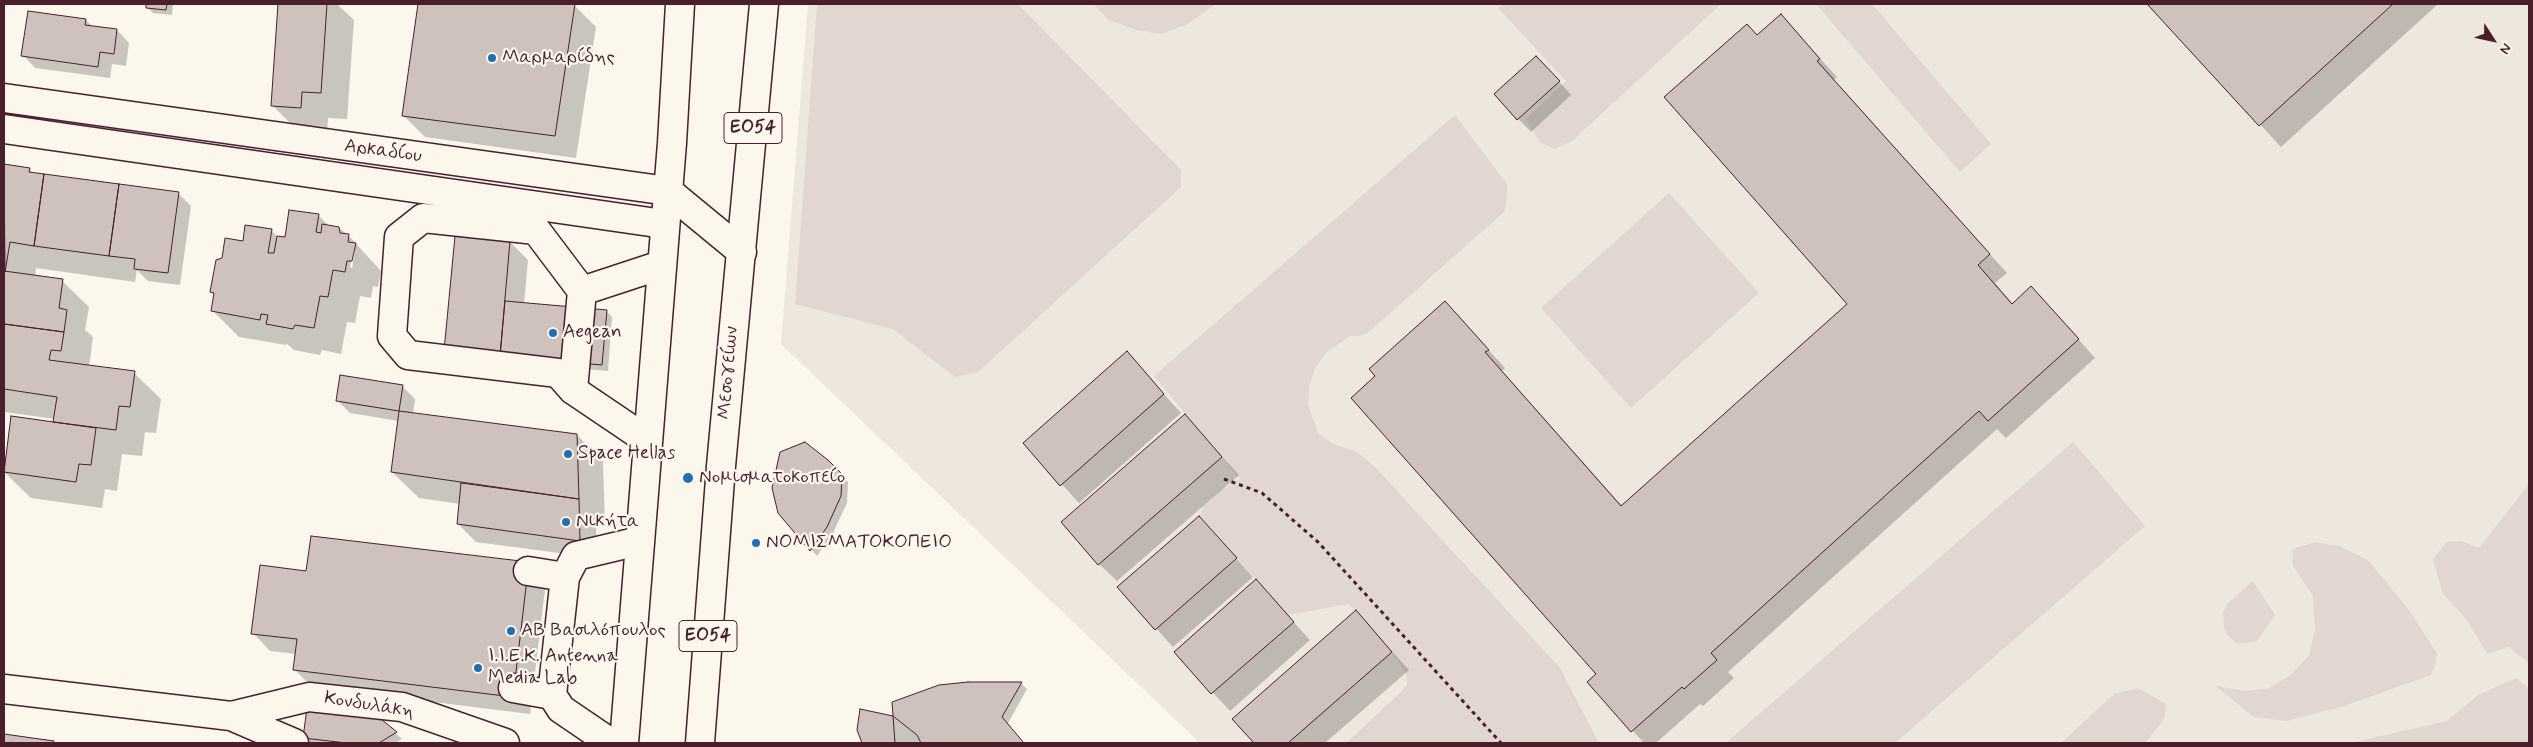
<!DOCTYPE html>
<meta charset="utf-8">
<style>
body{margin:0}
#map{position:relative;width:2533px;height:747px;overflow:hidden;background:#fbf7ec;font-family:Mynerve,sans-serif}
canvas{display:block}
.frame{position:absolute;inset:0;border:5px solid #4a1f2b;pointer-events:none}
.north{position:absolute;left:2468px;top:15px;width:50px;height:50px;-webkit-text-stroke:4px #fbf7ec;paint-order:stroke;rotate:125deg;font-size:14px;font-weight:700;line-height:20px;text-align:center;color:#4a1f2b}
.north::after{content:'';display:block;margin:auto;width:18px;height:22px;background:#4a1f2b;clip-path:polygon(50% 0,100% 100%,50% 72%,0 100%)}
</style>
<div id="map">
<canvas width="2533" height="747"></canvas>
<div class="frame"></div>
<div class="north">N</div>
</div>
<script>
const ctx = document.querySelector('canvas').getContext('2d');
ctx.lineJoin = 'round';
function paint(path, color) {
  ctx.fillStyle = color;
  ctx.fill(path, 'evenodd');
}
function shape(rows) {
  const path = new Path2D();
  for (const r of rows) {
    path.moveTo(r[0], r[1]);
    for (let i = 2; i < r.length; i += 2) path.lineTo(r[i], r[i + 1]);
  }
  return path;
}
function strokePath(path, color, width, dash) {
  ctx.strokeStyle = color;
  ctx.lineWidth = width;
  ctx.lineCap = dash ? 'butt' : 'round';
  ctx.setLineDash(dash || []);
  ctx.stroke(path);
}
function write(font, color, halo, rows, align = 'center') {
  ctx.font = font + ' Mynerve,sans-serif';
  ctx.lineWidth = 4.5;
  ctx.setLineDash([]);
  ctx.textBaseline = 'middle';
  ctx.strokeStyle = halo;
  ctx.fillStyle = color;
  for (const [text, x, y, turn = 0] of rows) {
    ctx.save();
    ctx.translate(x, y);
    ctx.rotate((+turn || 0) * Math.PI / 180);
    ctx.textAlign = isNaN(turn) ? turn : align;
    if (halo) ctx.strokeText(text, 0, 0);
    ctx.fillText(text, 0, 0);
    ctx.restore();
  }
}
paint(shape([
 [808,4,2529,4,2529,743,1200,743,781,344]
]), '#eee7de');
paint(shape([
 [817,4,1018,4,1181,170,1181,187,978,372,955,377,893,329,795,304],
 [1093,4,1216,4,1188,24,1161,34,1136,30,1109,20],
 [1503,4,1721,4,1572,141,1555,149,1541,143,1525,120,1566,81,1498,8],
 [1816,4,1872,4,1991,144,1960,172],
 [1455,115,1507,184,1507,198,1504,212,1370,331,1360,336,1350,336,1326,353,1315,368,1309,387,1308,405,1318,433,1333,444,1356,451,1375,467,1560,668,1599,743,1346,743,1399,694,1407,684,1407,675,1392,652,1349,604,1288,615,1200,516,1203,507,1219,492,1240,479,1154,376],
 [1669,193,1759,293,1631,408,1541,308],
 [2073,442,2145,526,1895,743,1730,743,1728,741],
 [2529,484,2529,663,2509,647,2487,654,2467,620,2443,594,2433,559,2447,542,2461,541,2479,548],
 [2315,542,2339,546,2369,561,2411,613,2437,654,2435,666,2431,675,2344,706,2287,721,2254,717,2215,686,2246,691,2269,688,2291,675,2309,655,2315,630,2313,596,2293,566,2292,549],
 [2253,581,2275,615,2257,641,2238,644,2228,636,2224,627,2223,612,2228,603],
 [2516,678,2529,689,2529,743,2350,743,2447,721,2478,695],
 [2138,688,2166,704,2165,718,2145,743,2061,743,2114,694]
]), '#e2d7d0');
paint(shape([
 [147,4,173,4,172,15,153,13,147,7],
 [279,4,337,4,354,20,347,119,328,118,327,134,299,132,272,105],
 [419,4,574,5,596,27,576,158,425,137,403,115],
 [2149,4,2438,4,2281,147],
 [1781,16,1837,77,1834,80,2007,273,1995,283,2013,304,2049,306,2095,358,2006,438,1997,429,1728,672,1734,678,1703,706,1700,704,1656,743,1644,743,1588,682,1597,674,1377,376,1445,302,1505,368,1502,371,1622,506,1849,304,1758,36],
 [86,20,93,27,117,30,129,43,126,66,112,64,110,78,35,68,23,55],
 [1549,70,1571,95,1531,132,1495,95],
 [4,165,29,169,34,174,178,193,191,206,180,285,148,281,137,270,135,282,36,268,35,277,62,281,89,307,85,330,93,337,89,367,134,373,161,399,156,433,145,432,142,456,122,454,117,491,105,489,102,508,31,498,4,472,54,423,55,419,4,412],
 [318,215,330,227,339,228,349,236,381,271,378,287,373,286,371,298,360,296,355,323,347,322,341,354,322,350,320,355,294,350,286,343,286,345,239,337,213,311,215,296,211,292,224,259,244,242,271,230,278,237,286,238],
 [353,251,355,251,352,268,350,267],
 [510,242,528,260,524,304,606,311,612,317,608,371,518,363,463,368],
 [1127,353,1181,413,1079,503,1024,443],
 [402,386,415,399,413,414,577,435,603,462,605,524,596,523,597,558,476,542,458,524,460,504,419,498,392,472,399,421,350,413,338,401],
 [1185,416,1239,475,1117,581,1099,564],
 [834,467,848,482,847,503,833,533,817,556,780,512],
 [1199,517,1253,577,1173,647,1119,587],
 [307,572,546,581,530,714,312,687,294,669,296,654,270,651,253,633],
 [1256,581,1310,640,1230,711,1175,652],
 [1356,612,1409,670,1325,743,1255,743,1234,719],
 [1021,683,1027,689,1007,725,1023,743,864,743,859,730,893,718],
 [376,716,402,739,395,743,310,743,305,737],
 [4,735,53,742,54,743,4,743]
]), '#0003');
const building = shape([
 [146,4,167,4,166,10,146,8,146,4],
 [278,4,327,4,321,93,302,92,301,108,271,106,278,4],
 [418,4,575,4,555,136,402,116,418,4],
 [2147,4,2393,4,2259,126,2147,4],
 [28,11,86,19,85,25,117,29,114,54,100,52,98,67,21,56,28,11],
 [1781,14,1820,59,1817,61,1990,254,1978,265,2012,304,2031,286,2079,339,1988,421,1979,411,1711,653,1717,660,1684,689,1682,687,1631,732,1587,682,1596,674,1351,398,1375,376,1369,369,1445,301,1489,350,1485,352,1621,506,1847,304,1664,97,1747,24,1757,35,1781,14],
 [1536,56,1560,81,1517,120,1494,94,1536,56],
 [4,164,30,168,29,172,44,174,34,246,10,242,5,272,4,164],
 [44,174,119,184,109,256,34,246,44,174],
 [119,184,179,192,168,273,134,269,135,259,109,256,119,184],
 [289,210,319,214,316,232,321,233,322,224,339,227,340,233,349,234,348,242,356,243,352,261,347,261,345,272,333,270,328,297,320,296,314,328,295,325,293,329,266,324,268,315,261,314,260,320,211,311,214,293,210,292,216,260,222,258,225,238,243,241,245,225,272,229,268,253,274,253,277,236,285,237,289,210],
 [455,236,510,241,500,356,444,351,455,236],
 [4,271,63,279,59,308,67,310,64,332,4,324,4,271],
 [505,301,607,310,602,365,500,356,505,301],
 [4,324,64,332,61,351,51,350,49,360,135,371,130,407,119,406,116,430,53,422,57,397,4,389,4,324],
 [1127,351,1164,394,1060,486,1023,443,1127,351],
 [340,375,403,385,399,411,336,401,340,375],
 [399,411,577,434,579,499,391,472,399,411],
 [1185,414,1222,457,1098,565,1061,522,1185,414],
 [11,416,96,428,91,465,79,464,76,482,4,472,11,416],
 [805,442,828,460,842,474,841,496,827,527,810,551,778,513,772,488,780,452,805,442],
 [461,483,579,499,580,541,457,524,461,483],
 [1199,516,1237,558,1155,630,1117,587,1199,516],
 [311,536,529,562,513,697,293,670,297,639,251,634,260,565,306,571,311,536],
 [1256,579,1294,622,1211,694,1174,652,1256,579],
 [1356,610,1392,652,1288,743,1254,743,1232,719,1356,610],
 [968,682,1022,682,1002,717,1024,743,895,743,892,702,939,685,968,682],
 [307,708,376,715,397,732,379,743,347,743,303,738,307,708],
 [860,709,893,716,917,735,921,743,862,743,857,730,860,709],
 [4,734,54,741,53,743,4,743,4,734]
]);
paint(building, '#cfc2bc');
strokePath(building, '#4a1f2b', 1);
const minor = shape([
 [4,98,668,191,742,252],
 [4,129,664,224],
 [582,291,661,265],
 [573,390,582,291,536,230,423,218,399,237,392,336,408,355,558,373,573,390,647,440],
 [528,571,565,577],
 [513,688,552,695],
 [4,689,231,716,294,743],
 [231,716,309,697,402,707,505,743],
 [611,743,561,709,552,695,565,577,576,556,639,541]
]);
const major = shape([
 [624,743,672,143,680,4],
 [700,743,721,466,764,4]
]);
strokePath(minor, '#4a1f2b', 31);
strokePath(major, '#4a1f2b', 31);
strokePath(shape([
 [1224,479,1262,493,1318,542,1501,743]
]), '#4a1f2b', 3, [4, 4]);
strokePath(minor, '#fbf7ec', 28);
strokePath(major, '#fbf7ec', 28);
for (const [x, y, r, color] of [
 [492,58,5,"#1f6fb2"],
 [553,333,5,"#1f6fb2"],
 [568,454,5,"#1f6fb2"],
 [688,478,6,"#1f6fb2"],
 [566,522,5,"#1f6fb2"],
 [756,543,5,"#1f6fb2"],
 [511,631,5,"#1f6fb2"],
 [478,668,5,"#1f6fb2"]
]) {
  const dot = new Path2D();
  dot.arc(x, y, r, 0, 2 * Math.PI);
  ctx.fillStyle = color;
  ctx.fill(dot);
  strokePath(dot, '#fbf7ec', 2);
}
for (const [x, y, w] of [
 [753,128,58],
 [708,636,58]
]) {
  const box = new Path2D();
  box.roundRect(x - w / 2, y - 15.5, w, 31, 4);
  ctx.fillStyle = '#fbf7ec';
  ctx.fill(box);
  strokePath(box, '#4a1f2b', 1);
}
write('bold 18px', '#4a1f2b', null, [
 ["ΕΟ54",753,128],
 ["ΕΟ54",708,636]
]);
write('19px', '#4a1f2b', '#fbf7ec', [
 ["Μαρμαρίδης",502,58],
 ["Aegean",563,333],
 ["Space Hellas",578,454],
 ["Νομισματοκοπείο",699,478],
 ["Νικήτα",576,522],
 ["ΝΟΜΙΣΜΑΤΟΚΟΠΕΙΟ",766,543],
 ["ΑΒ Βασιλόπουλος",521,631],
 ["Ι.Ι.Ε.Κ. Antenna",488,657],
 ["Media Lab",488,679]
], 'left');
write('19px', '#4a1f2b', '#fbf7ec', [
 ["Αρκαδίου",383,152,8],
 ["Μεσογείων",729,373,-85],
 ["Κονδυλάκη",369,706,9]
]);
</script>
